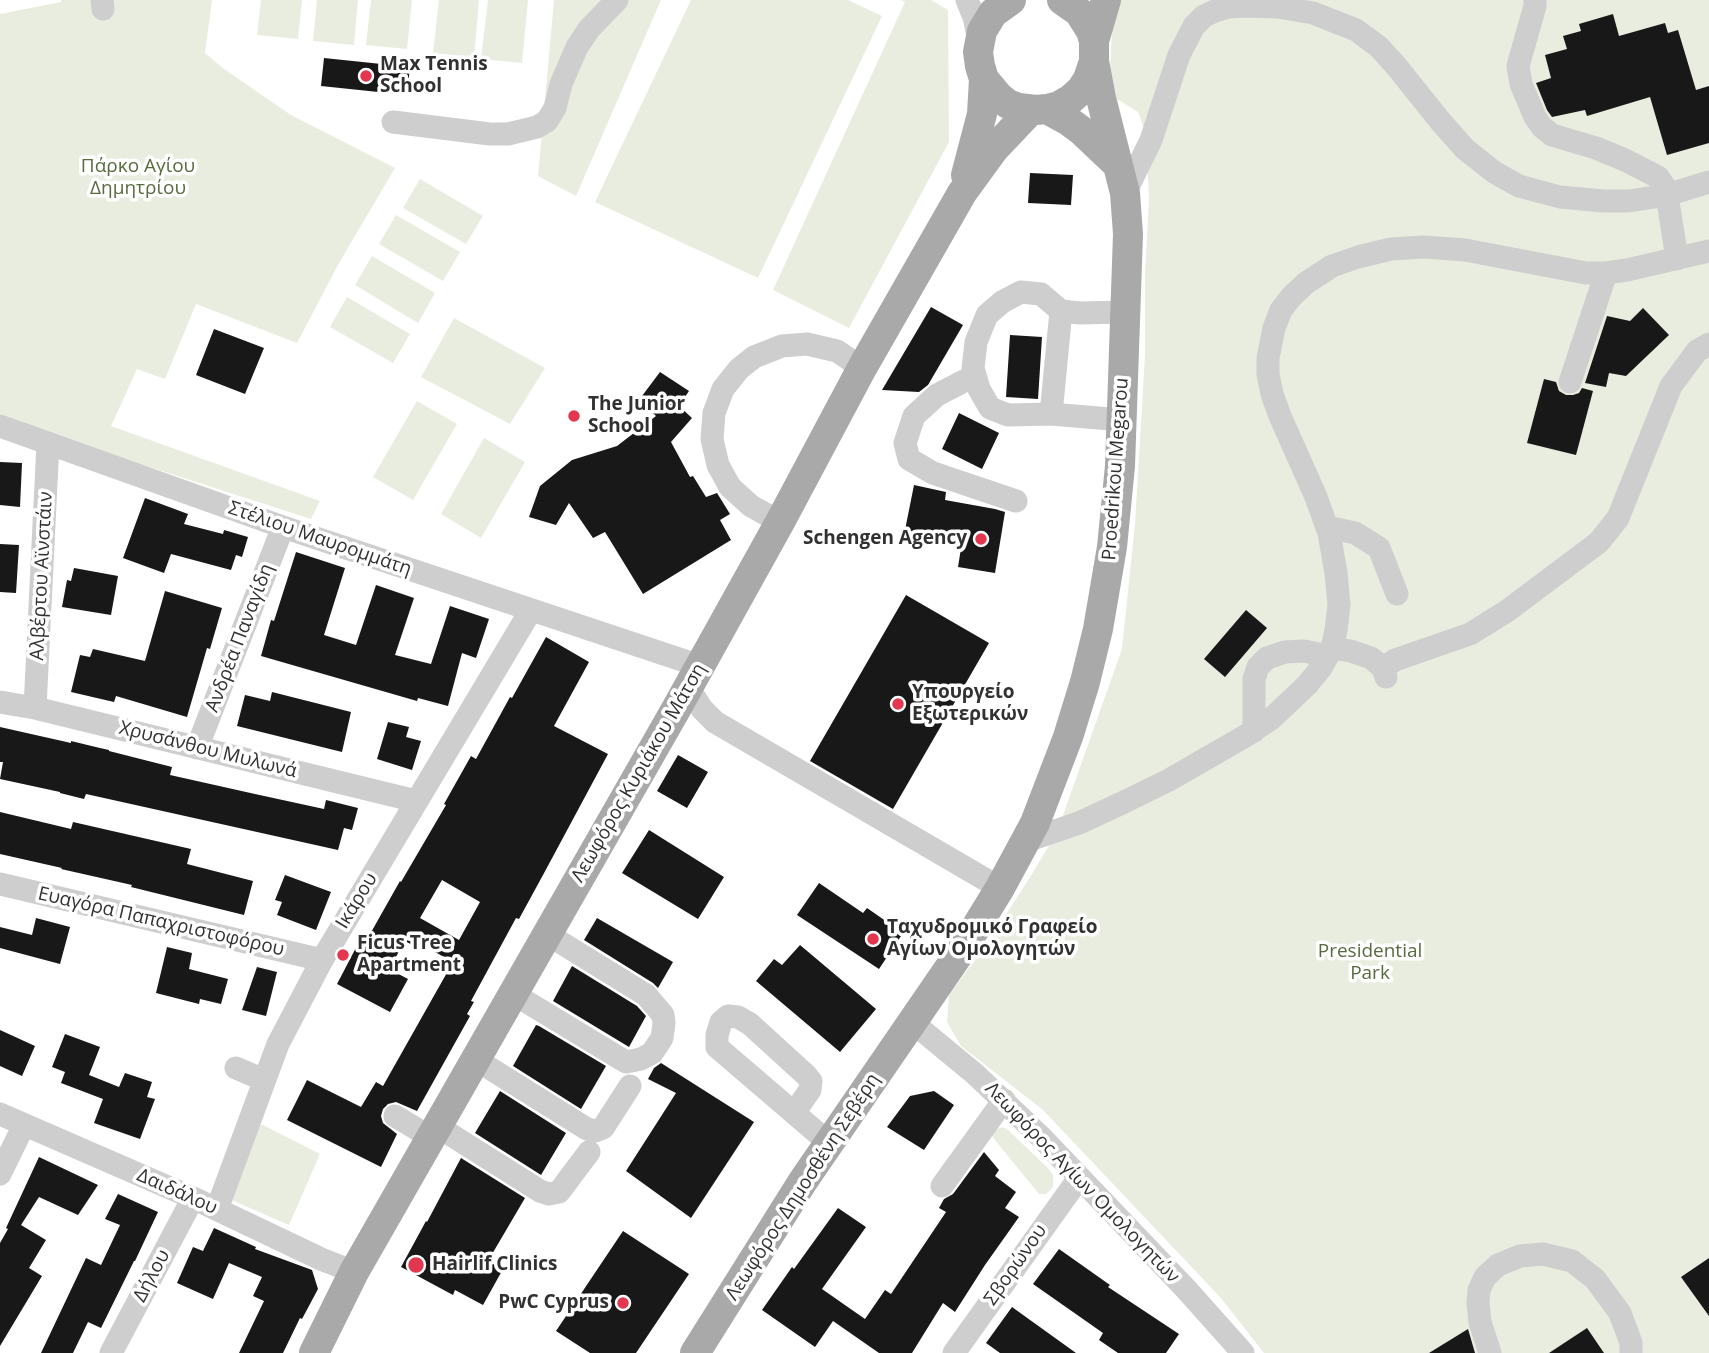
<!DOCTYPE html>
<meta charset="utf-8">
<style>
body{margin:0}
canvas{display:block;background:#fff}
</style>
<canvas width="1709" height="1353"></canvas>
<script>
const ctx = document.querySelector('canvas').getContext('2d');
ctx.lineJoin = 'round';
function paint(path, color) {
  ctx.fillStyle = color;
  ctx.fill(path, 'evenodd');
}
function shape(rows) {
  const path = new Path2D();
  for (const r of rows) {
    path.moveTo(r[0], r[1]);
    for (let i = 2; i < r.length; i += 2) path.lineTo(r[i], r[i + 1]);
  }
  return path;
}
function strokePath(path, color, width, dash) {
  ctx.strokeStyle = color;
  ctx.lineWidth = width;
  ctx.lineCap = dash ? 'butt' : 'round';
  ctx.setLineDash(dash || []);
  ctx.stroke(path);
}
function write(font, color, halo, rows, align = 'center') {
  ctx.font = font + ' "Open Sans",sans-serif';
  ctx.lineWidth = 7;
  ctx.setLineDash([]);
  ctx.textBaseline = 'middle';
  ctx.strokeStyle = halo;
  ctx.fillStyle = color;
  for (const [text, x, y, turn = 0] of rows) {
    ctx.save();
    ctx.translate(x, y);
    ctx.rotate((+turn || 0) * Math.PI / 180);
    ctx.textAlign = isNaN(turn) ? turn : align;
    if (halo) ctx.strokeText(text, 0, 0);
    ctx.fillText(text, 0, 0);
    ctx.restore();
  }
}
paint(shape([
 [61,0,212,0,205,53,224,69,291,115,395,168,339,263,297,343,196,304,165,379,137,369,111,426,320,501,311,519,0,419,0,14,61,2],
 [261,0,302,0,298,39,257,35],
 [317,0,358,0,354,45,313,41],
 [371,0,412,0,407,49,366,45],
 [439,0,479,0,474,57,433,53],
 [488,0,528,0,522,63,481,59],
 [554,0,661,0,576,196,538,176],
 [691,0,848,0,882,16,758,278,595,202],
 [901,0,931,0,948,10,949,142,849,328,773,290,905,2],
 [1118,0,1709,0,1709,1353,1264,1353,1220,1297,1043,1110,961,1046,947,1022,949,995,989,941,1032,874,1057,832,1122,649,1135,524,1145,355,1145,274,1149,200,1146,134,1138,112,1117,99,1110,70,1113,7],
 [420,179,483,216,466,244,403,208],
 [396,215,460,252,443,281,379,244],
 [372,256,435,293,418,323,355,285],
 [347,297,410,334,393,363,330,327],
 [454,318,545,368,510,424,421,377],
 [417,401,457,424,413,500,373,477],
 [484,438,525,462,481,538,441,514],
 [261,1124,320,1154,289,1225,229,1199],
 [1003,1127,1008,1130,1048,1168,1053,1175,1053,1187,1046,1194,1039,1194,994,1139,992,1135,994,1130]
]), '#e8eddf');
paint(shape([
 [1613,14,1619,36,1665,23,1668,33,1678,30,1696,90,1709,86,1709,143,1667,155,1650,97,1587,116,1585,110,1552,117,1547,110,1536,83,1551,78,1545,55,1567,49,1563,36,1581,31,1579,24],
 [324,58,410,67,407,95,321,86],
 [1030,173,1073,175,1071,205,1028,203],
 [931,307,963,325,928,385,919,392,882,390],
 [1643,308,1669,335,1626,376,1609,373,1606,387,1585,383,1607,316,1630,321],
 [214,329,264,348,245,394,196,375],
 [1010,335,1042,337,1038,399,1006,397],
 [660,372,689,391,679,406,692,418,671,442,690,477,693,476,706,497,717,493,730,514,720,520,731,540,643,594,605,532,593,538,569,503,556,525,529,517,540,486,572,460,617,446,656,416,639,400],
 [1544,379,1556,382,1559,391,1566,395,1573,395,1579,393,1582,388,1593,391,1576,455,1527,443],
 [959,413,999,433,982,469,942,449],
 [0,462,22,463,20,507,0,505],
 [914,485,946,492,945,500,995,509,1005,512,995,573,958,567,962,542,905,530],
 [145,498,188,514,184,524,223,534,224,530,248,537,242,557,236,555,231,570,171,554,164,573,123,558],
 [0,544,19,545,16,593,0,592],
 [296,552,345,568,324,635,356,645,376,585,414,598,395,655,431,664,450,606,489,619,476,658,462,653,448,706,418,698,417,701,261,656,271,620,274,621],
 [74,568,118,576,111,615,62,607,67,580,71,581],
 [165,591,222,608,210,649,207,648,187,717,116,696,114,702,71,692,80,655,90,657,93,649,145,661],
 [906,595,989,643,893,809,810,761],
 [1246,610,1267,628,1225,677,1204,659],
 [546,637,589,662,554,726,608,754,543,875,519,919,516,918,471,1001,474,1002,467,1014,470,1016,417,1111,396,1102,388,1104,383,1109,381,1116,383,1123,397,1134,381,1167,287,1120,307,1080,361,1107,376,1082,383,1086,453,962,426,947,423,951,405,941,389,969,408,979,390,1012,337,984,360,940,365,943,400,881,401,882,446,805,444,804,471,756,476,759,510,697,512,698],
 [442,880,480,902,459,940,420,918],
 [272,692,351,712,342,752,237,726,245,695,270,701],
 [388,722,409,727,406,737,421,741,412,770,377,759],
 [0,727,71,743,71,741,100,748,109,750,109,751,172,767,170,775,255,794,324,809,326,800,358,808,352,830,344,828,338,850,86,794,84,799,60,793,60,792,0,779,3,762,0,762],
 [678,755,708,772,687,808,657,791],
 [0,812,71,829,73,822,191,849,187,864,253,881,244,915,131,887,132,885,61,869,62,868,0,854],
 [649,830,724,877,698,919,622,873],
 [285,875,331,892,316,930,277,915,282,902,275,900],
 [819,883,863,913,867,908,903,933,879,969,797,915],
 [36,918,70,927,60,964,0,948,0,927,32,935],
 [597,918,673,962,658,988,653,983,584,940],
 [800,945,876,1009,840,1052,756,981,774,959,782,965],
 [167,947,192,953,189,969,228,979,221,1004,200,999,199,1004,156,993],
 [572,966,637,1006,646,1016,629,1047,553,1001],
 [257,967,277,972,266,1016,242,1010],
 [536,1025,539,1026,606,1066,581,1109,513,1066],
 [0,1030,35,1046,22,1076,0,1066],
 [65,1034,100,1047,89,1075,119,1087,125,1073,152,1082,147,1097,155,1099,140,1139,94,1123,103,1099,61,1083,65,1072,52,1067],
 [661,1063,754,1122,691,1218,626,1171,676,1093,648,1079,654,1068],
 [500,1091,566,1133,541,1175,475,1133],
 [934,1091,954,1105,924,1150,887,1127,910,1096],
 [984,1152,999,1170,995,1176,1016,1192,1005,1208,1019,1217,985,1265,955,1312,943,1303,912,1353,879,1353,833,1321,815,1347,762,1310,792,1267,794,1269,838,1208,866,1227,822,1289,865,1319,885,1290,891,1294,946,1212,939,1208,944,1199,953,1194],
 [39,1157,98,1185,78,1215,39,1197,21,1225,46,1240,29,1268,42,1276,0,1346,0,1243,8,1229,6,1228],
 [461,1158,525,1198,488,1261,503,1269,483,1305,455,1290,453,1295,401,1267,426,1221,427,1222],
 [118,1194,158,1212,135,1261,134,1261,101,1328,88,1322,73,1353,41,1353,86,1258,101,1265,120,1225,105,1219],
 [214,1228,256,1247,255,1249,312,1270,318,1289,302,1319,300,1318,283,1353,239,1353,264,1301,253,1296,262,1277,229,1263,213,1299,177,1283,193,1247,203,1251],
 [623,1231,689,1274,636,1353,590,1353,556,1331],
 [1059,1249,1110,1285,1108,1287,1179,1334,1166,1353,1118,1353,1099,1340,1103,1333,1033,1284],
 [1709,1258,1709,1316,1681,1277],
 [1012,1307,1076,1353,1000,1353,986,1343],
 [1587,1328,1604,1353,1549,1353],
 [1468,1329,1475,1353,1429,1353]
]), '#181818');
strokePath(shape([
 [102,0,103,9],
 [967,0,974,17,979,41],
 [1535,0,1535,6,1518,66,1521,84,1535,117,1542,127,1552,135,1596,148,1625,160,1658,177,1664,186,1667,195,1677,259],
 [393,122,490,134,508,134,537,127,547,121,555,108,561,84,577,47,589,29,617,0],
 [1125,193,1151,140,1179,55,1194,26,1204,16,1215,11,1229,7,1247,6,1278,7,1313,13,1356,30,1379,47,1397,67,1441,122,1465,149,1494,172,1519,186,1560,197,1604,201,1629,201,1667,195,1709,182],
 [976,378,964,381,937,395,914,416,905,443,909,459,933,473,1016,501],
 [1570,382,1606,273],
 [1051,414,1061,311],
 [1122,420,1051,414,1008,415,990,408,979,389,973,368,976,342,987,315,1002,302,1021,292,1041,294,1061,311,1080,313,1125,312],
 [0,426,283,527,700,666],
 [780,522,751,506,730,487,718,465,712,439,714,413,723,389,739,369,754,357,782,346,807,344,837,351,862,368],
 [1327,527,1355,533,1379,548,1397,594],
 [1332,648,1351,651,1371,658,1383,668,1386,677],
 [1383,668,1395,660,1470,634,1507,611,1599,542,1618,518,1671,386,1697,351,1709,344],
 [685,693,695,698,702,709,715,722,1000,888],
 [0,702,35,708,416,801],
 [35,708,48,443],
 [1254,731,1254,679,1258,667,1267,658,1285,652,1304,651,1327,656],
 [197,748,283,527],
 [1026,841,1079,823,1122,803,1169,780,1247,735,1271,719,1307,685,1321,668,1332,648,1336,630,1339,605,1336,573,1329,533,1316,497,1280,416,1272,394,1268,374,1268,358,1274,328,1281,310,1292,296,1306,283,1332,266,1358,257,1391,249,1424,247,1465,250,1586,273,1606,273,1627,270,1709,251],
 [0,884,322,960],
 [512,993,626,1062,641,1059,652,1053,662,1038,664,1023,663,1015,646,995,547,934],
 [912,1022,975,1074,1041,1137,1186,1289,1243,1353],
 [475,1059,587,1129,595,1131,603,1128,630,1086],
 [236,1068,264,1080],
 [794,1113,810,1090,811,1081,806,1075,750,1024,738,1017,728,1016,721,1022,717,1035,717,1047,829,1143],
 [0,1114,193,1198,321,1259,354,1272],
 [395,1116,430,1137],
 [437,1126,540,1191,549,1194,559,1192,589,1152],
 [0,1174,24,1125],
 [942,1186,1004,1100],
 [217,1209,278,1044,322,960,531,610],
 [111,1353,193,1198],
 [954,1353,1079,1178],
 [1490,1353,1480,1322,1478,1303,1479,1290,1485,1277,1498,1265,1520,1256,1543,1254,1572,1261,1595,1279,1620,1313,1631,1343,1631,1353]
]), '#cecece', 23);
strokePath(shape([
 [1011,0,993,13,982,31,978,52,980,66,984,79,999,97,1008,104,1019,108,1036,110,1047,109,1059,106,1071,99,1081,90,1088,79,1094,61,1094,41,1091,31,1079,12,1062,0],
 [1094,41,1106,0],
 [1047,109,1067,120,1082,131,1118,165],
 [966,175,982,114,984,79],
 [314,1353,354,1272,675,711,780,522,862,368,962,193,994,149,1031,110],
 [695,1353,803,1181,965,945,1000,888,1035,823,1068,737,1085,682,1098,629,1112,547,1120,466,1128,234,1125,193,1101,98,1094,61]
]), '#a9a9a9', 30);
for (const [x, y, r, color] of [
 [366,76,7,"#e3374f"],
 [574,416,7,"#e3374f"],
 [981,539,7,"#e3374f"],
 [898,704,7,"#e3374f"],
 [873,939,7,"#e3374f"],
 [343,955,7,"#e3374f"],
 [416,1265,9,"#e3374f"],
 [623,1303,7,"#e3374f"]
]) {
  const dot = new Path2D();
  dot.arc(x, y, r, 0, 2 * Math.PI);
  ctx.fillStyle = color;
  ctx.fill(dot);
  strokePath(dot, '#fff', 2.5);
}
write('bold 19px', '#313131', '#fff', [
 ["Max Tennis",380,65],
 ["School",380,87],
 ["The Junior",588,405],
 ["School",588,427],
 ["Schengen Agency",967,539,"right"],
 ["Υπουργείο",912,693],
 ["Εξωτερικών",912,715],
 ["Ταχυδρομικό Γραφείο",887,928],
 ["Αγίων Ομολογητών",887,950],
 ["Ficus Tree",357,944],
 ["Apartment",357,966],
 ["Hairlif Clinics",432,1265],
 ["PwC Cyprus",609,1303,"right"]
], 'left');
write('19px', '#576c3e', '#fff', [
 ["Πάρκο Αγίου",138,167],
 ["Δημητρίου",138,189],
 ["Presidential",1370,952],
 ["Park",1370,974]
]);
write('19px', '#313131', '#fff', [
 ["Proedrikou Megarou",1116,469,-86],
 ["Στέλιου Μαυρομμάτη",320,539,19],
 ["Αλβέρτου Αϊνστάιν",42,576,-87],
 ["Ανδρέα Παναγίδη",240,638,-69],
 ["Χρυσάνθου Μυλωνά",208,750,14],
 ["Λεωφόρος Κυριάκου Μάτση",639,773,-60],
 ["Ικάρου",357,901,-59],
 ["Ευαγόρα Παπαχριστοφόρου",161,922,13],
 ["Λεωφόρος Αγίων Ομολογητών",1082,1183,46],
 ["Λεωφόρος Δημοσθένη Σεβέρη",803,1187,-57],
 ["Δαιδάλου",177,1192,24],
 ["Σβορώνου",1016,1265,-55],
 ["Δήλου",152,1276,-62]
]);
</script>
